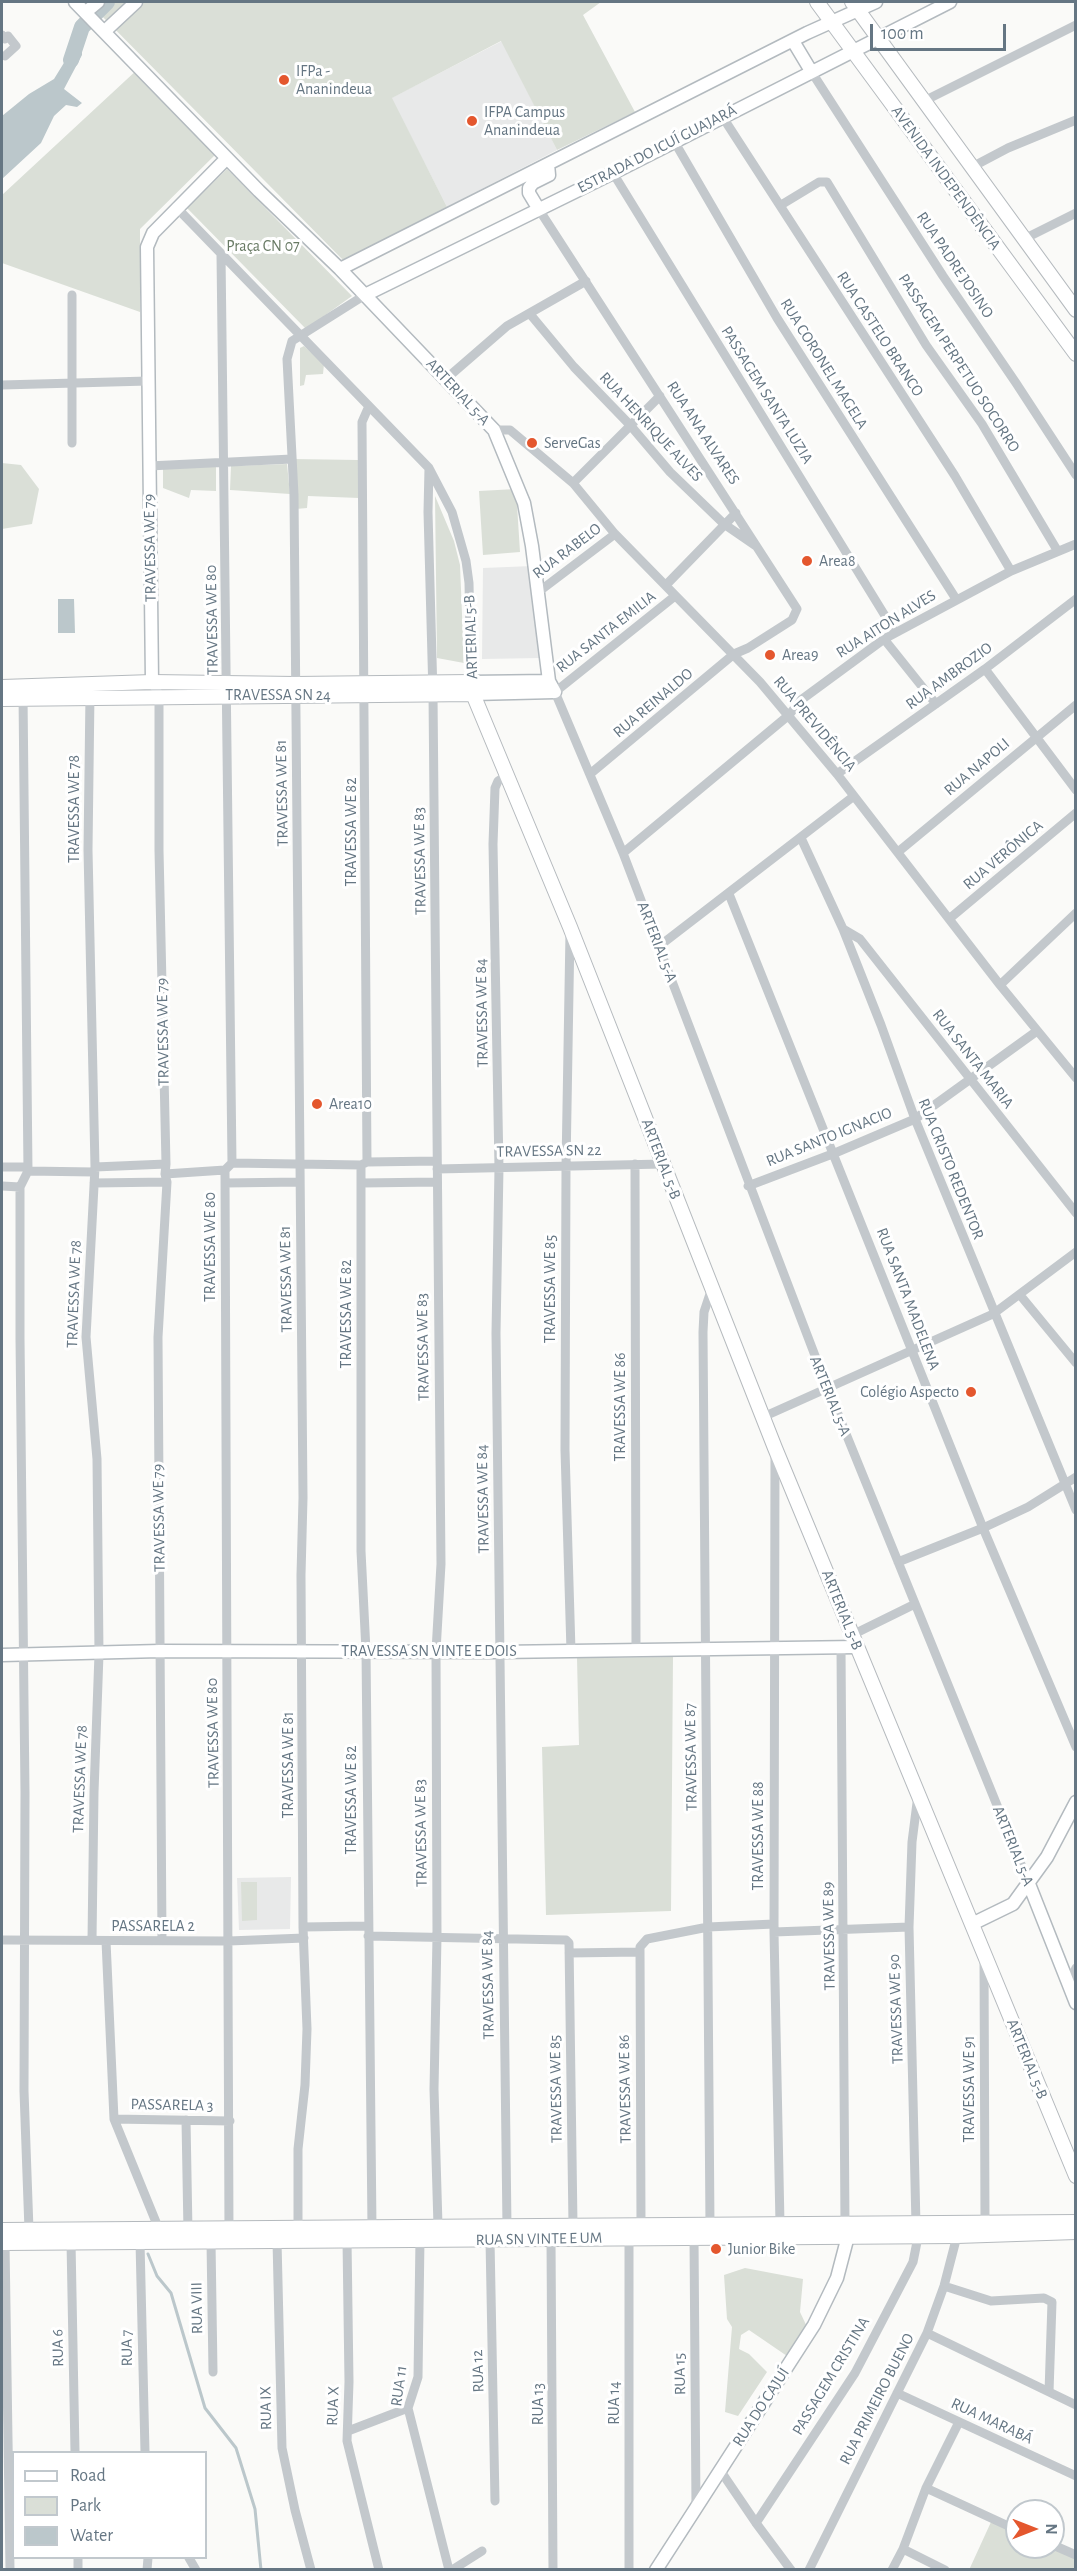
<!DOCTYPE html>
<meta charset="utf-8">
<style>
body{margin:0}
#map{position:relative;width:1077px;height:2571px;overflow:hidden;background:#fafaf8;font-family:"Alegreya Sans",sans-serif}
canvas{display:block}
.frame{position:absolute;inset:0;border:3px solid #657683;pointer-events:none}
.legend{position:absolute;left:12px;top:2451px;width:195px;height:108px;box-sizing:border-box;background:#fff;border:2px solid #c1c8cd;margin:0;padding:8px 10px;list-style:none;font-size:18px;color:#657683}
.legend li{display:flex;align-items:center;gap:12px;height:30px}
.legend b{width:30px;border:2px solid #c1c8cd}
.north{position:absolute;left:1005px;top:2499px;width:60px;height:60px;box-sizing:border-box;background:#fff;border:2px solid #c1c8cd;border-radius:50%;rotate:90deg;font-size:16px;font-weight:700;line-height:24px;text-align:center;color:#657683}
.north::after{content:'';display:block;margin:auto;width:21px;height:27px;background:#e4572e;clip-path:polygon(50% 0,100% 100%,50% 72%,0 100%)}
.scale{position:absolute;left:870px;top:24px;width:136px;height:27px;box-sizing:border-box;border:3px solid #657683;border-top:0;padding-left:8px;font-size:18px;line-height:21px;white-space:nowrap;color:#657683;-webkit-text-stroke:4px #fff;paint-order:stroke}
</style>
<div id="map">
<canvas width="1077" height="2571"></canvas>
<div class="frame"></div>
<ul class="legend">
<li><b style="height:8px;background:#fff"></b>Road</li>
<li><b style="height:16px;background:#dadfd7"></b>Park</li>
<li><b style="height:16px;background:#bbc7cb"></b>Water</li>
</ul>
<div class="north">N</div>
<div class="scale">100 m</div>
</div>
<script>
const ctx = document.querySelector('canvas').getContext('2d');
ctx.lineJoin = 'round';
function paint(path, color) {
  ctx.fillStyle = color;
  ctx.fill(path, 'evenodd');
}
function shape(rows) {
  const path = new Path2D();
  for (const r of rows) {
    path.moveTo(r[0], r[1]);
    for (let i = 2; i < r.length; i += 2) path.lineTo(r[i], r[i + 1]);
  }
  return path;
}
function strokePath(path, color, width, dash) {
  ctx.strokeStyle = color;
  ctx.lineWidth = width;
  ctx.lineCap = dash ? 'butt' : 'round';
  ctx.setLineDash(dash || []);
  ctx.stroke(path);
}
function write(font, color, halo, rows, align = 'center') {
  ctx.font = font + ' "Alegreya Sans",sans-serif';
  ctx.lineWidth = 6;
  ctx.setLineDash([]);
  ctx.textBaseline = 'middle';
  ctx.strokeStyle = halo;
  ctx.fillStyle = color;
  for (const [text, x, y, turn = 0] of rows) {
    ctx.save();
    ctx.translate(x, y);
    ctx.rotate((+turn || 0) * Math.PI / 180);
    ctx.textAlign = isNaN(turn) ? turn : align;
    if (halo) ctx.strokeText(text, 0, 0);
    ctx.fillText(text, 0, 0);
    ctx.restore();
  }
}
paint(shape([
 [502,41,557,150,447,207,391,98],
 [532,566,540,658,482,659,483,568],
 [291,1877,290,1929,239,1930,237,1878]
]), '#e8e9e9');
paint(shape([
 [97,2,601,2,583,15,635,112,557,150,501,41,392,98,447,207,344,261,93,7],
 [139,68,215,155,140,229,140,312,2,263,2,195],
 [227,169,352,296,306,329,187,208],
 [304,346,324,364,323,374,306,375,304,385,300,386,300,348],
 [292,459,358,460,359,498,308,496,307,508,296,509],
 [2,463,21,465,39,489,32,524,2,529],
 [287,464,290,494,230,490,231,466],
 [216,465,216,491,191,490,189,498,163,488,163,467],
 [516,489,520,552,483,555,479,491],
 [435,496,454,541,460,565,464,663,437,658],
 [673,1657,671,1911,546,1915,542,1747,579,1745,577,1658],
 [241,1882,257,1882,257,1920,242,1921],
 [745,2268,803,2279,800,2312,808,2329,787,2356,749,2330,741,2335,739,2349,749,2354,767,2372,738,2416,725,2412,732,2327,727,2319,724,2275],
 [991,2522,1017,2533,1017,2547,1049,2547,1075,2558,1075,2569,969,2570]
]), '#dadfd7');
paint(shape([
 [78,40,82,45,82,55,64,89,82,103,77,107,66,105,54,116,41,143,2,179,2,116,29,94,54,79],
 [58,599,74,599,75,633,58,633]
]), '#bbc7cb');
strokePath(shape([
 [148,2254,157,2276,171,2293,205,2408,236,2448,255,2509,261,2570]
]), '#bbc7cb', 3);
strokePath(shape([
 [71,60,82,27,107,2]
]), '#bbc7cb', 16);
const secondary = shape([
 [75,2,259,191,340,269,494,430,524,503,532,546,549,681,555,692,473,694],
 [86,12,98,2],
 [105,31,136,2],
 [793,41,811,71],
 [538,208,529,193,529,188,533,183,549,175,548,164],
 [340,269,807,33,876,2],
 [365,295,613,173,950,2],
 [152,682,147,247,153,233,227,158],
 [471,682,549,681],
 [2,1655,160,1651,499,1652,857,1647],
 [1029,1884,1076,2003],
 [972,1924,1013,1904,1047,1857,1076,1802],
 [656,2570,814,2325,837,2278,848,2236]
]);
const primary = shape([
 [817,2,1076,354],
 [852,2,1076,310],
 [2,687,152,682,295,684,471,682,473,694,570,927,775,1448,1076,2176],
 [2,699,473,694],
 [2,2230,1076,2222],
 [2,2243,957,2236,1076,2232]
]);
strokePath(secondary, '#b3babf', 15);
strokePath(primary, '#b5babe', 16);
strokePath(shape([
 [2,35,5,39,8,36,16,46,5,56],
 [811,71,943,276,1016,383,1076,475],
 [924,101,1076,25],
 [722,116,955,476,1011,571],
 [674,141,777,318,956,599],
 [972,167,1008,148,1076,120],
 [613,173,895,632],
 [781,205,819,182,827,182,926,345,982,424,1057,550],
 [176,207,429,468,452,512,466,561,469,583,471,682],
 [538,208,797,609,792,620,748,648,734,654,590,774],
 [1024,239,1076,213],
 [221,254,232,1163,225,1170,229,2232],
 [72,295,72,443],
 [530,314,574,367,630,425,670,472,724,524,756,546],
 [447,378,507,326,586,281],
 [2,385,148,381],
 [369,406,362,422,367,1162,361,1165,361,1551,366,1651,372,2228],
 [494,430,510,430,573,483,615,534,760,682,837,774,1000,985,1076,1078],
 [149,466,292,459],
 [429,468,428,512,433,694,441,1564,436,1651,437,1937,434,2089,438,2226],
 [573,483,660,396],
 [666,585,736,513],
 [537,593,615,534],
 [675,596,555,692,623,853,827,1387,1029,1884],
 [884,639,936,704],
 [985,669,1076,790],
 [152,682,159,695,159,850,166,1164,165,1174,167,1182,158,1337,162,1940],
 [90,693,88,850,95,1167,86,1337,97,1459,99,1654,94,1792,92,1940],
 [23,695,28,1171,20,1187,20,1338,25,1792,24,2091,29,2230],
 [837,774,985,669,1076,599],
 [506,776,498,781,495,788,493,844,499,1168,496,1333,507,2227],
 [801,838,843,929,881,1025,915,1119,1076,1510],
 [898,852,1076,705],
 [623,853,789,715,801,700,884,639,1011,571,1076,544],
 [729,894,983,1528,1076,1747],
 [949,919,1076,813],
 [843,929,860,939,1076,1213],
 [570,932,566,1166,565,1450,571,1651],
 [658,947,854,796],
 [1000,985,1076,913],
 [367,1162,437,1161],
 [232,1163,361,1165],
 [635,1164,636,1650],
 [2,1167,28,1167],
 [95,1167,166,1164],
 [437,1169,663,1164],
 [28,1171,94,1172],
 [165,1174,225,1170],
 [94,1183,167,1182],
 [225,1183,300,1182],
 [362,1183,437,1182],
 [2,1186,20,1187],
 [748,1186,835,1153,915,1119,1037,1031],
 [1020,1295,1076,1363],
 [763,1417,993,1314,1076,1252],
 [775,1453,774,1932,780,2224],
 [898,1562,983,1528,1028,1507,1076,1477],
 [852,1635,915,1604],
 [841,1648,845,2225],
 [303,1927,367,1926],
 [774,1932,909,1927],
 [368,1936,566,1940,569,1943,573,2225],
 [2,1940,229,1941,304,1938],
 [106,1941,114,2119,158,2227],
 [569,1953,639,1952],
 [984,1958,985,2223],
 [1068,1984,1076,1968],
 [114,2119,230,2121],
 [186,2120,188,2232],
 [916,2225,909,1927,912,1842,918,1795],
 [641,2226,640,1947,647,1939,708,1927,774,1924],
 [710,2226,703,1332,704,1312,712,1288],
 [298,2229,298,2149,305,2085,307,2029,303,1927,301,1575,303,1498,294,495,287,359,292,341,365,295],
 [694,2237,696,2508],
 [420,2239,418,2377,408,2408,449,2570],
 [551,2239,553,2570],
 [347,2240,349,2382,347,2441,379,2570],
 [490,2240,495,2501],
 [277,2241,282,2448,295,2510,311,2570],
 [71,2242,75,2452],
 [140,2242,145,2452],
 [211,2242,213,2372],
 [5,2243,10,2570],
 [944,2286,991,2301,1044,2298,1052,2302,1049,2392],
 [927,2333,1076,2405],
 [897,2393,1076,2476],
 [348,2431,408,2408],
 [720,2470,756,2523,791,2570],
 [926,2488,1017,2530],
 [756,2523,855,2373,913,2262,918,2237],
 [1053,2545,1076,2555],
 [903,2549,945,2570],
 [78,2558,78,2570],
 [189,2558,196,2570],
 [147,2570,148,2558],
 [452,2570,482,2551],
 [629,2570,629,2237],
 [809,2570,927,2333,944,2286,957,2236],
 [892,2570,903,2549,926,2488,959,2422]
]), '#c3c8cc', 9);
strokePath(secondary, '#fff', 12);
strokePath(primary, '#fff', 14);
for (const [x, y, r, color] of [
 [284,80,6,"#e4572e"],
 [472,121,6,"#e4572e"],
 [532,443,6,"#e4572e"],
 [807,561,6,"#e4572e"],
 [770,655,6,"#e4572e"],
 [317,1104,6,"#e4572e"],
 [971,1392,6,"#e4572e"],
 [716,2249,6,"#e4572e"]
]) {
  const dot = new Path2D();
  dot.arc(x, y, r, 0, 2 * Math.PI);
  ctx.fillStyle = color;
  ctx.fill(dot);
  strokePath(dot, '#fff', 2);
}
write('16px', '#657683', '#fff', [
 ["IFPa -",296,71],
 ["Ananindeua",296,89],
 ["IFPA Campus",484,112],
 ["Ananindeua",484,130],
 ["ServeGas",544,443],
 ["Area8",819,561],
 ["Area9",782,655],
 ["Area10",329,1104],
 ["Colégio Aspecto",959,1392,"right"],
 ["Junior Bike",728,2249]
], 'left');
write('16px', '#657683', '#fff', [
 ["ESTRADA DO ICUÍ GUAJARÁ",657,149,-27],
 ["AVENIDA INDEPENDÊNCIA",946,178,54],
 ["RUA PADRE JOSINO",955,265,56],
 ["RUA CASTELO BRANCO",880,334,57],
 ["PASSAGEM PERPETUO SOCORRO",959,363,57],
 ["RUA CORONEL MAGELA",824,364,58],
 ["ARTERIAL 5-A",458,392,47],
 ["PASSAGEM SANTA LUZIA",767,395,58],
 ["RUA HENRIQUE ALVES",651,427,47],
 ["RUA ANA ALVARES",703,433,57],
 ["TRAVESSA WE 79",150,548,-91],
 ["RUA RABELO",567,551,-37],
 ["TRAVESSA WE 80",212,620,-91],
 ["RUA AITON ALVES",886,624,-32],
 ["RUA SANTA EMILIA",606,632,-38],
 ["ARTERIAL 5-B",471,637,-92],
 ["RUA AMBROZIO",949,676,-36],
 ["TRAVESSA SN 24",278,695],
 ["RUA REINALDO",653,703,-40],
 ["RUA PREVIDÊNCIA",815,724,50],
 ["RUA NAPOLI",977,767,-40],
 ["TRAVESSA WE 81",282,793,-91],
 ["TRAVESSA WE 78",74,809,-90],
 ["TRAVESSA WE 82",351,832,-90],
 ["RUA VERÔNICA",1003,855,-40],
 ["TRAVESSA WE 83",420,861,-91],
 ["ARTERIAL 5-A",657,942,69],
 ["TRAVESSA WE 84",482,1013,-91],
 ["TRAVESSA WE 79",163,1032,-91],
 ["RUA SANTA MARIA",973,1059,52],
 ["RUA SANTO IGNACIO",829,1137,-22],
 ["TRAVESSA SN 22",549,1151,-1],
 ["ARTERIAL 5-B",661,1159,69],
 ["RUA CRISTO REDENTOR",951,1169,68],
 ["TRAVESSA WE 80",210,1247,-90],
 ["TRAVESSA WE 81",286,1279,-91],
 ["TRAVESSA WE 85",550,1289,-90],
 ["TRAVESSA WE 78",74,1294,-88],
 ["RUA SANTA MADELENA",908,1299,69],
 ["TRAVESSA WE 82",346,1314,-90],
 ["TRAVESSA WE 83",423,1347,-91],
 ["ARTERIAL 5-A",830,1396,68],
 ["TRAVESSA WE 86",620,1407,-90],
 ["TRAVESSA WE 84",483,1499,-91],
 ["TRAVESSA WE 79",159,1518,-91],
 ["ARTERIAL 5-B",842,1610,68],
 ["TRAVESSA SN VINTE E DOIS",429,1651],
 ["TRAVESSA WE 80",213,1733,-91],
 ["TRAVESSA WE 87",691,1757,-91],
 ["TRAVESSA WE 81",288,1765,-90],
 ["TRAVESSA WE 78",80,1779,-88],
 ["TRAVESSA WE 82",351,1800,-90],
 ["TRAVESSA WE 83",421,1833,-91],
 ["TRAVESSA WE 88",758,1836,-90],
 ["ARTERIAL 5-A",1013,1846,68],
 ["PASSARELA 2",153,1926],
 ["TRAVESSA WE 89",829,1936,-91],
 ["TRAVESSA WE 84",488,1985,-91],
 ["TRAVESSA WE 90",896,2009,-92],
 ["ARTERIAL 5-B",1027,2059,68],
 ["TRAVESSA WE 85",556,2089,-91],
 ["TRAVESSA WE 86",625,2089,-91],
 ["TRAVESSA WE 91",969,2089,-90],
 ["PASSARELA 3",172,2105,1],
 ["RUA SN VINTE E UM",539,2239,-1],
 ["RUA VIII",197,2308,-91],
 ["RUA 6",58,2348,-91],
 ["RUA 7",127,2348,-91],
 ["RUA 12",478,2371,-92],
 ["RUA 15",680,2374,-91],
 ["PASSAGEM CRISTINA",831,2376,-59],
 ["RUA 11",399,2386,-82],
 ["RUA PRIMEIRO BUENO",877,2399,-63],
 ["RUA 14",614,2403,-90],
 ["RUA 13",538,2404,-90],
 ["RUA X",333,2406,-88],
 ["RUA DO CAJUÍ",761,2407,-57],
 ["RUA IX",266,2408,-91],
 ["RUA MARABÁ",992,2421,25]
]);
write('16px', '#687a64', '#fff', [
 ["Praça CN 07",263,246]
]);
</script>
